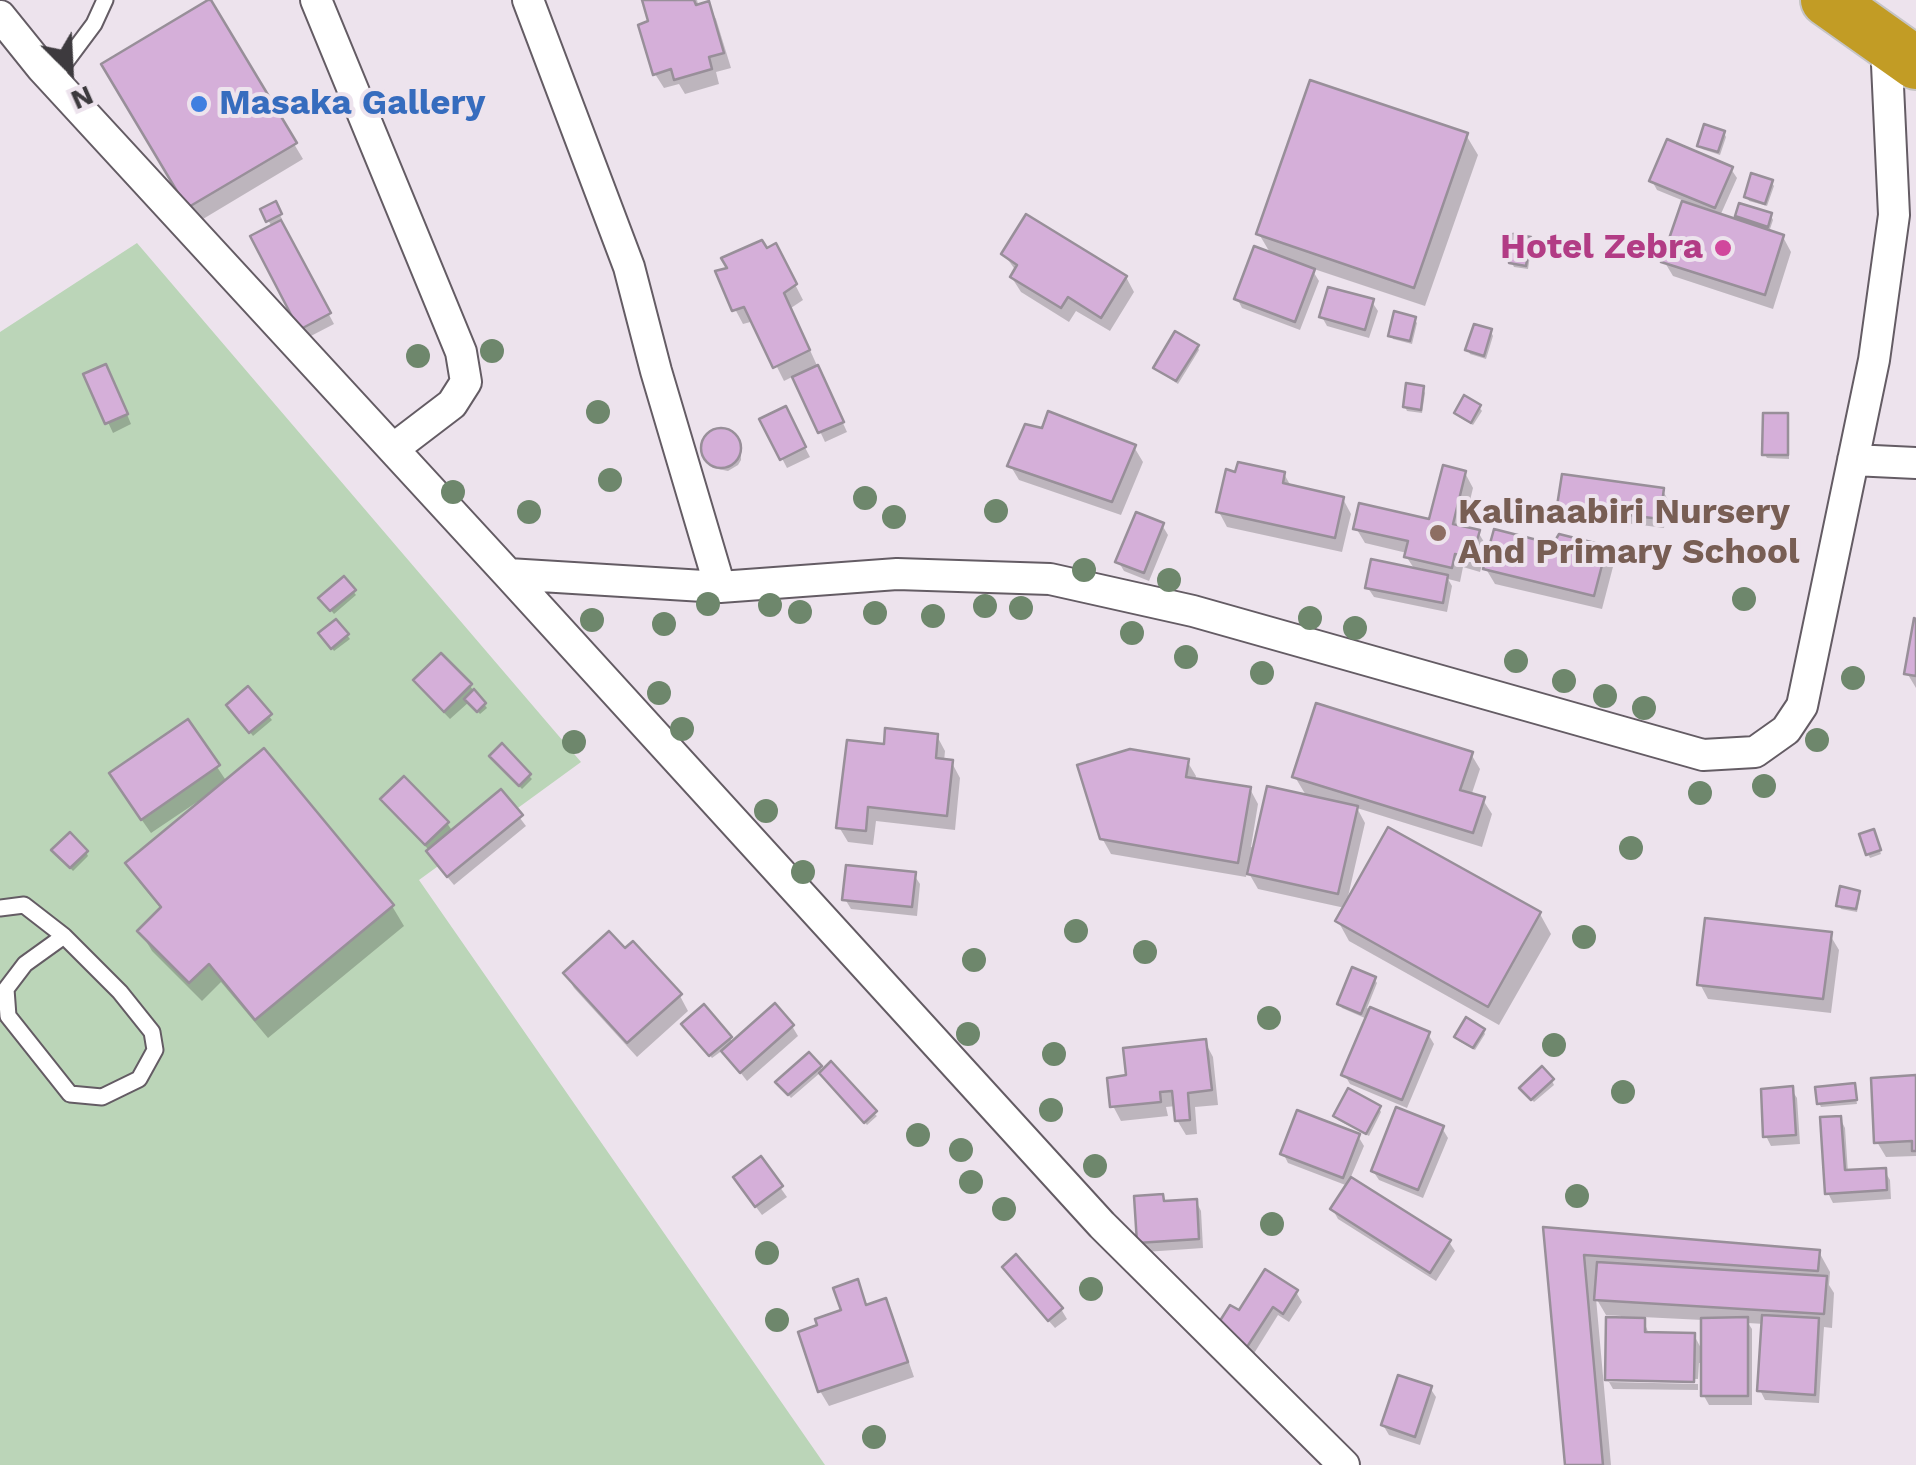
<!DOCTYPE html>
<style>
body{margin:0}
#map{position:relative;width:1916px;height:1465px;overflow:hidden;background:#ede3ed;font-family:"Work Sans",sans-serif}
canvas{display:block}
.north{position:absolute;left:20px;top:20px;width:100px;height:100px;-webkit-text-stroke:8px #ede3ed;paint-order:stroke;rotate:156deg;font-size:28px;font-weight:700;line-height:40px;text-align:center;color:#3d3a3e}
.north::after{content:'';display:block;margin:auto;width:35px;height:45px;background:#3d3a3e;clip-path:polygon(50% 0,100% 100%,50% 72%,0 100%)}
</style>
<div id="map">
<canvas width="1916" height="1465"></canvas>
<div class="north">N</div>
</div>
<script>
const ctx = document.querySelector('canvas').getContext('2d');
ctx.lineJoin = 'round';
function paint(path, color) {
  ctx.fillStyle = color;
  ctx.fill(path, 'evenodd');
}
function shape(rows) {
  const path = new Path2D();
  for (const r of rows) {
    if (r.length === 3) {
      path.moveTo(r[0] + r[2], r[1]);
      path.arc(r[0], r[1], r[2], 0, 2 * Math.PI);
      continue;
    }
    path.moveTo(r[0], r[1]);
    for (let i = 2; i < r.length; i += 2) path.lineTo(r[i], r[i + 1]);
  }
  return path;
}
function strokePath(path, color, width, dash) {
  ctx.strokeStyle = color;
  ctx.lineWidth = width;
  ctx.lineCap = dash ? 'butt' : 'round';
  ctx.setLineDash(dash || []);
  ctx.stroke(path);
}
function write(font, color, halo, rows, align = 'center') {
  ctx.font = font + ' "Work Sans",sans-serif';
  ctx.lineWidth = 8;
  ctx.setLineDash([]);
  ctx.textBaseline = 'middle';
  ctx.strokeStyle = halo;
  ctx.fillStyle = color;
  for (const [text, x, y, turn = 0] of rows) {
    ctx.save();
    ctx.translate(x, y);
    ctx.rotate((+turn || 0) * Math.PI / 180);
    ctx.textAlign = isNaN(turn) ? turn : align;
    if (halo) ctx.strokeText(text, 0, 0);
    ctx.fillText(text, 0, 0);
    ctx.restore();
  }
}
paint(shape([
 [137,243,581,762,419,880,825,1465,0,1465,0,332]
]), '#bbd5b8');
paint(shape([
 [645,0,697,0,699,7,708,4,716,19,731,68,716,72,719,84,685,94,679,84,664,88,655,74,652,23],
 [209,2,303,159,198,222,104,65],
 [1724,133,1726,137,1720,155,1702,149,1700,145],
 [1466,135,1478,155,1425,306,1311,268,1319,281,1300,330,1242,308,1237,298,1272,256,1259,234],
 [1731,169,1737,178,1720,216,1742,224,1738,216,1771,216,1773,220,1769,232,1783,237,1791,252,1773,309,1673,276,1664,261,1684,201,1657,190,1652,181],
 [1771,182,1774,186,1767,206,1749,201,1747,197],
 [275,205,282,219,279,220,334,324,307,338,254,237,272,227,263,211],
 [1530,239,1532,243,1528,269,1514,267,1512,263],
 [766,251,783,261,803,300,791,308,847,432,825,442,794,376,784,381,754,321,743,324,735,309,730,270],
 [1004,254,1126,277,1134,292,1110,331,1076,311,1069,322,1021,292,1012,278,1016,271],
 [1372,302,1378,311,1369,338,1327,326,1322,317],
 [1414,319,1417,323,1412,344,1393,339,1391,335],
 [1491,332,1493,336,1486,359,1470,354,1468,350],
 [1197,346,1199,350,1178,384,1158,371,1156,368],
 [86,375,111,376,131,424,113,433],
 [1423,389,1425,393,1422,413,1407,411,1405,407],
 [1479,407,1482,411,1473,425,1459,417,1457,413],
 [785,409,810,457,787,468,762,420],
 [1787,416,1789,420,1789,459,1767,458,1765,455],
 [717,431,730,433,741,448,741,460,738,465,728,471,713,468,703,452,704,441,712,433],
 [1044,431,1134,447,1143,462,1121,515,1019,480,1010,465],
 [1465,473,1473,488,1463,529,1478,532,1487,547,1480,572,1463,567,1460,582,1448,579,1452,586,1447,612,1374,597,1368,588,1415,570,1406,556,1407,553,1365,543,1356,528,1431,522],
 [1284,474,1292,488,1343,499,1351,514,1342,552,1227,527,1219,512],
 [1663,491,1668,500,1664,528,1565,515,1560,505],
 [1162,525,1168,535,1149,581,1124,571,1118,561],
 [1605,548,1614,563,1602,609,1495,584,1486,569],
 [344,580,356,595,334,614,324,602],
 [1916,621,1916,688,1907,673],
 [347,635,350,639,334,651,324,638],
 [416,681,470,686,487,708,480,714,469,702,450,719,422,690],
 [248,690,272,720,253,736,232,709],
 [187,722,227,782,392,906,404,926,268,1038,221,982,202,1001,152,951,140,931,162,910,140,883,128,863,199,805,197,802,151,833,120,789],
 [937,736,945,751,944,762,952,763,960,778,955,830,876,821,873,845,848,842,839,827,886,747],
 [1471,754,1480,769,1471,796,1483,800,1492,814,1482,847,1357,808,1365,823,1347,901,1540,914,1551,934,1499,1025,1349,941,1338,921,1345,908,1258,889,1247,870,1246,877,1111,854,1102,838,1187,761,1196,776,1195,781,1250,789,1258,804,1251,847,1255,848,1307,797,1295,777],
 [494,760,529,776,532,779,522,789],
 [501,793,526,826,454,885,434,861,430,851,389,809,383,800,447,823,453,832],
 [1875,836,1881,854,1870,858,1868,854],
 [86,852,88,856,73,871,57,854],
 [914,875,920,884,917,916,851,909,845,899],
 [1858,893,1860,897,1857,912,1841,909,1839,905],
 [1830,935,1839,950,1831,1013,1708,999,1700,984],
 [566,974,680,996,688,1011,637,1057,574,988],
 [1374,979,1377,983,1367,1008,1428,1034,1434,1044,1407,1108,1350,1084,1344,1074,1367,1019,1342,1008,1340,1004],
 [792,1026,798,1036,747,1081,723,1050,712,1058,686,1028,730,1038,733,1044],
 [1483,1030,1485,1034,1475,1050,1459,1041,1457,1037],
 [1205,1042,1213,1057,1218,1105,1195,1107,1197,1134,1186,1135,1177,1120,1176,1106,1166,1107,1168,1116,1121,1121,1113,1106,1129,1078],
 [820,1067,823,1073,877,1116,867,1125,821,1072,791,1098,781,1086],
 [1916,1078,1916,1156,1886,1157,1877,1142],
 [1552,1081,1554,1085,1534,1102,1524,1092],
 [1854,1086,1857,1104,1821,1107,1819,1103],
 [1791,1089,1797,1098,1800,1144,1771,1146,1766,1136],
 [1379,1108,1381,1112,1369,1136,1338,1120,1336,1116],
 [1840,1118,1845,1128,1848,1173,1884,1170,1890,1180,1891,1199,1833,1203,1828,1193],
 [1442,1128,1448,1138,1423,1198,1379,1180,1373,1171],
 [1358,1136,1364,1146,1350,1179,1449,1242,1455,1251,1436,1281,1338,1219,1333,1210,1348,1186,1288,1163,1283,1153],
 [760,1159,787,1197,762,1215,741,1187],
 [1162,1197,1166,1204,1196,1201,1201,1211,1203,1248,1145,1252,1140,1243],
 [1546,1230,1819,1252,1830,1272,1829,1285,1834,1293,1832,1328,1824,1327,1819,1403,1765,1400,1760,1390,1764,1324,1748,1323,1752,1329,1752,1405,1709,1405,1704,1396,1703,1363,1699,1363,1698,1379,1609,1377,1609,1382,1607,1379,1621,1316,1606,1315,1596,1298,1611,1465,1567,1465],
 [1642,1317,1703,1320,1703,1352,1694,1335,1649,1334],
 [1005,1268,1061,1309,1067,1319,1055,1328,1010,1277],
 [857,1282,868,1307,885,1301,893,1316,914,1377,829,1406,820,1391,844,1312],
 [1296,1292,1302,1302,1289,1322,1278,1315,1253,1355,1224,1337,1240,1313],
 [1609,1382,1698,1384,1698,1390,1613,1389],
 [1430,1388,1436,1397,1420,1445,1389,1435,1383,1425]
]), '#0003');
const building = shape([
 [208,0,211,0,297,143,187,208,101,64,208,0],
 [642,0,694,0,696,5,709,1,724,53,709,57,712,69,674,80,671,69,653,75,638,25,648,21,642,0],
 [1310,80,1468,133,1414,288,1256,234,1310,80],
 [1704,124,1725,131,1718,152,1697,146,1704,124],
 [1667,139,1733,167,1715,208,1649,181,1667,139],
 [1751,173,1773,180,1765,204,1744,197,1751,173],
 [276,201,282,214,266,222,260,209,276,201],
 [1682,201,1784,235,1765,295,1661,262,1682,201],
 [1739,203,1772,213,1768,227,1735,216,1739,203],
 [1026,214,1127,276,1101,318,1068,297,1061,308,1010,277,1017,265,1001,254,1026,214],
 [281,220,331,313,299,330,250,236,281,220],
 [1513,234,1531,237,1526,266,1509,263,1513,234],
 [762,240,767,248,776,243,797,284,784,293,810,350,773,368,744,307,732,311,715,271,727,268,721,258,762,240],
 [1254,246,1315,269,1295,322,1234,299,1254,246],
 [1328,287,1374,299,1365,330,1319,317,1328,287],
 [1394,311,1416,317,1410,341,1388,336,1394,311],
 [1474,324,1492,329,1484,356,1465,350,1474,324],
 [1175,331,1199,345,1176,381,1153,368,1175,331],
 [106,364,128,414,105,424,83,374,106,364],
 [818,365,844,422,818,433,792,377,818,365],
 [1406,383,1424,386,1421,410,1403,407,1406,383],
 [1464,395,1481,405,1471,423,1454,413,1464,395],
 [786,406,806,447,780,460,759,419,786,406],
 [1048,411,1136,445,1112,502,1007,466,1025,424,1042,428,1048,411],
 [1763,413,1788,413,1788,455,1762,455,1763,413],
 [721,448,20],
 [1238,462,1285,472,1283,483,1344,497,1335,538,1216,512,1226,469,1235,472,1238,462],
 [1443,465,1466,471,1453,524,1480,530,1472,558,1455,554,1452,568,1404,557,1408,541,1353,529,1359,503,1429,519,1443,465],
 [1562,474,1664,488,1660,519,1557,506,1562,474],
 [1136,512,1164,523,1144,573,1115,562,1136,512],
 [1494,529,1553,544,1559,534,1607,546,1594,596,1483,569,1494,529],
 [1371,559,1448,575,1443,603,1365,588,1371,559],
 [344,576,356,590,330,611,318,598,344,576],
 [1914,618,1916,619,1916,676,1904,674,1914,618],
 [336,619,349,634,331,649,318,633,336,619],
 [441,653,472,684,444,712,413,680,441,653],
 [248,686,272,714,249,733,226,705,248,686],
 [474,689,486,703,477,712,464,699,474,689],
 [1316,703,1473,752,1460,790,1485,797,1473,833,1292,777,1316,703],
 [188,719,220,765,141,820,109,773,188,719],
 [885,728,938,734,936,758,953,760,947,816,868,807,866,831,836,828,847,740,884,744,885,728],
 [502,743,531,774,519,786,489,756,502,743],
 [264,748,394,905,255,1020,209,964,189,983,137,931,161,907,125,863,264,748],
 [1130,749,1189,759,1186,777,1251,787,1238,863,1100,839,1077,765,1130,749],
 [404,776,449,822,425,845,380,799,404,776],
 [1267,786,1358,806,1338,894,1247,874,1267,786],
 [501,789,523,815,447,877,426,851,501,789],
 [1388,827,1541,912,1488,1007,1335,921,1388,827],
 [1874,829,1881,850,1866,855,1859,834,1874,829],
 [70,832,88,851,70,868,51,850,70,832],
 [846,865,916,872,912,907,842,900,846,865],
 [1840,886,1860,891,1856,909,1836,906,1840,886],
 [1705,918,1832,932,1823,999,1697,985,1705,918],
 [609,931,625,948,633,941,682,994,627,1043,563,973,609,931],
 [1352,967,1376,977,1361,1014,1337,1004,1352,967],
 [775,1003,794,1025,740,1073,721,1051,775,1003],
 [704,1004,732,1037,709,1056,681,1024,704,1004],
 [1370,1007,1430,1032,1402,1100,1341,1075,1370,1007],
 [1466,1017,1485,1029,1473,1048,1454,1037,1466,1017],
 [1206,1039,1212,1090,1188,1093,1190,1120,1175,1121,1172,1091,1160,1092,1161,1102,1110,1107,1107,1078,1126,1075,1123,1048,1206,1039],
 [809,1052,822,1066,788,1095,775,1082,809,1052],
 [831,1061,877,1111,864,1123,819,1073,831,1061],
 [1542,1066,1554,1079,1531,1100,1519,1088,1542,1066],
 [1916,1075,1916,1151,1912,1151,1912,1141,1874,1143,1871,1078,1916,1075],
 [1855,1083,1857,1100,1817,1104,1815,1087,1855,1083],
 [1793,1086,1796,1135,1763,1137,1761,1089,1793,1086],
 [1348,1088,1381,1106,1366,1134,1333,1116,1348,1088],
 [1396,1107,1444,1126,1418,1190,1371,1171,1396,1107],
 [1297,1110,1360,1134,1343,1178,1280,1154,1297,1110],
 [1841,1116,1845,1170,1886,1168,1887,1190,1825,1194,1820,1117,1841,1116],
 [761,1156,783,1186,755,1207,733,1177,761,1156],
 [1351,1177,1451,1240,1430,1273,1330,1209,1351,1177],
 [1163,1194,1164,1201,1197,1199,1199,1239,1137,1243,1134,1196,1163,1194],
 [1543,1227,1820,1250,1818,1271,1584,1255,1603,1465,1565,1465,1543,1227],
 [1016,1254,1063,1308,1048,1321,1002,1267,1016,1254],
 [1597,1262,1827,1276,1824,1314,1594,1300,1597,1262],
 [1265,1269,1298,1290,1283,1314,1273,1307,1247,1347,1216,1327,1230,1305,1239,1310,1265,1269],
 [858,1279,866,1305,886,1298,908,1362,818,1392,798,1332,817,1325,815,1319,841,1310,833,1288,858,1279],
 [1762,1315,1819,1318,1815,1395,1757,1391,1762,1315],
 [1606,1317,1645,1318,1645,1332,1695,1333,1694,1382,1605,1380,1606,1317],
 [1748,1317,1748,1396,1701,1396,1701,1318,1748,1317],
 [1398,1375,1432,1386,1415,1437,1381,1425,1398,1375]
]);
paint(building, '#d5afd9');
strokePath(building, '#988f99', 2.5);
const lane = shape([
 [53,79,94,24,105,0],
 [0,908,24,905,64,936,120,992,152,1032,155,1050,139,1079,102,1097,70,1094,8,1016,6,989,25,964,64,936]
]);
const street = shape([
 [316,0,461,352,466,382,452,404,393,449],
 [528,0,629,267,656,371,720,587],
 [0,16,42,68,508,574,1102,1225,1344,1465],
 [1853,460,1916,463],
 [508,574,720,587,897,574,1050,579,1193,611,1703,755,1755,752,1786,730,1802,706,1874,360,1894,215,1886,43]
]);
const highway = shape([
 [1827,0,1916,63]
]);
strokePath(lane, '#645c64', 19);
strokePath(street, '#645c64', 34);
strokePath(highway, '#c5c4c5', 56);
strokePath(lane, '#fff', 15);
strokePath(street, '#fff', 30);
strokePath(highway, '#c29c25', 52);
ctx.fillStyle = '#6e876c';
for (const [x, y] of [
 [492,351],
 [418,356],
 [598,412],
 [610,480],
 [453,492],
 [865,498],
 [996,511],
 [529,512],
 [894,517],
 [1084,570],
 [1169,580],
 [1744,599],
 [708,604],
 [770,605],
 [985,606],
 [1021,608],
 [800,612],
 [875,613],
 [933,616],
 [1310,618],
 [592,620],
 [664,624],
 [1355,628],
 [1132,633],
 [1186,657],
 [1516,661],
 [1262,673],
 [1853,678],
 [1564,681],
 [659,693],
 [1605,696],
 [1644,708],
 [682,729],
 [1817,740],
 [574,742],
 [1764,786],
 [1700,793],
 [766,811],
 [1631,848],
 [803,872],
 [1076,931],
 [1584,937],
 [1145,952],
 [974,960],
 [1269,1018],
 [968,1034],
 [1554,1045],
 [1054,1054],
 [1623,1092],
 [1051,1110],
 [918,1135],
 [961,1150],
 [1095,1166],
 [971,1182],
 [1577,1196],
 [1004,1209],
 [1272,1224],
 [767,1253],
 [1091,1289],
 [777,1320],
 [874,1437]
]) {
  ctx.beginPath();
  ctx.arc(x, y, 12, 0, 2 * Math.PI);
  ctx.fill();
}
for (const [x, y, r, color] of [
 [199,104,10,"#3f7fe0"],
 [1723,248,10,"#d1479c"],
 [1438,533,10,"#8d6e63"]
]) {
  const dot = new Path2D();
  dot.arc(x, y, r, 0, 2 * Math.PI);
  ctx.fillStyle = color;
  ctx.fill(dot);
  strokePath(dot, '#ede3ed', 4);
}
write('bold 35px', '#366cbe', '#ede3ed', [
 ["Masaka Gallery",219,104]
], 'left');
write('bold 35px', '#b23c85', '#ede3ed', [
 ["Hotel Zebra",1703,248]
], 'right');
write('bold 35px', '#785e54', '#ede3ed', [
 ["Kalinaabiri Nursery",1458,513],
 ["And Primary School",1458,553]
], 'left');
</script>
